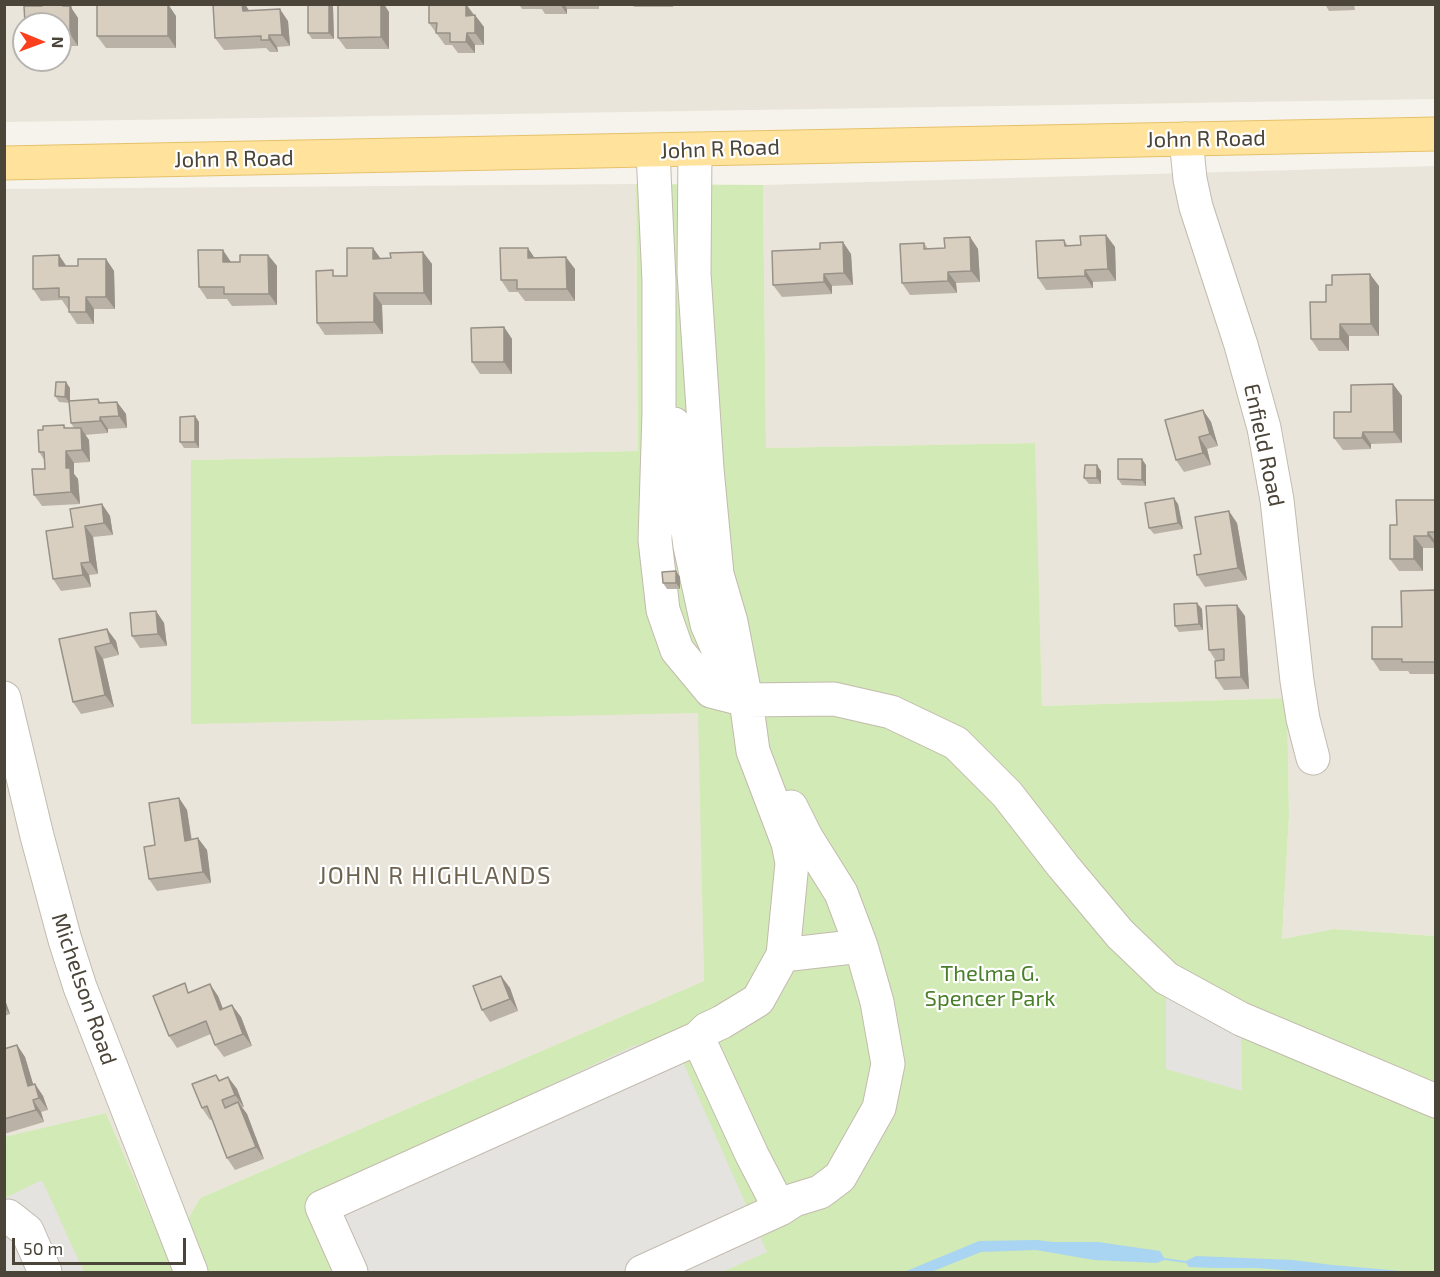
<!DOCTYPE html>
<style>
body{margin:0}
#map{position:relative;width:1440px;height:1277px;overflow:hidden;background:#f6f3ec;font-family:"Exo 2",sans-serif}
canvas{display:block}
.frame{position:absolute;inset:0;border:6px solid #4b4439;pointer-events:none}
.north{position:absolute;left:12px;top:12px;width:60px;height:60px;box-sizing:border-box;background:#fff;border:2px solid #b7b4b0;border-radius:50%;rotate:91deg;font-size:16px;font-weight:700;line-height:24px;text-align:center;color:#4b4439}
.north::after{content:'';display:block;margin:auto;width:21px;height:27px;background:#fc3f1d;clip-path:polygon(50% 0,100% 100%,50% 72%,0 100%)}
.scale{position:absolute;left:12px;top:1238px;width:174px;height:27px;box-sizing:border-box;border:3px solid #4b4439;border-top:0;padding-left:8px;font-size:18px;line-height:21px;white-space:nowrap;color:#4b4439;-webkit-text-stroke:4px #fff;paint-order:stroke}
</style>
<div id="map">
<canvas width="1440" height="1277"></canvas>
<div class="frame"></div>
<div class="north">N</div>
<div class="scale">50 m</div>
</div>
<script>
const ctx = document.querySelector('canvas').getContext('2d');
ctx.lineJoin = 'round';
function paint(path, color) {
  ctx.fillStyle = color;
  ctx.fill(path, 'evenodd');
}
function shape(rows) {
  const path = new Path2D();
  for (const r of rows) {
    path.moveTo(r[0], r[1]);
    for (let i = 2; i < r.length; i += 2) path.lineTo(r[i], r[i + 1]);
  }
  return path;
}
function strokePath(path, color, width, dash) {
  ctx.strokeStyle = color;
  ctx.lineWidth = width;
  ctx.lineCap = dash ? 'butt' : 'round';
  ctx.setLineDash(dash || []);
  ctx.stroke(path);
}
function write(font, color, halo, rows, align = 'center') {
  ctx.font = font + ' "Exo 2",sans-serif';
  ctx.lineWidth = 4.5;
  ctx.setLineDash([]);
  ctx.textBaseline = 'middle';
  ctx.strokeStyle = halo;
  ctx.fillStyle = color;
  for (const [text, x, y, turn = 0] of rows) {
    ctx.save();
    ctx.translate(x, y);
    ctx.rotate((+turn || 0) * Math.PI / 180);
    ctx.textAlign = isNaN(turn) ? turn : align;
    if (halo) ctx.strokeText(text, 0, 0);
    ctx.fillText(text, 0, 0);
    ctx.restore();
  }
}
paint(shape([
 [4,5,1435,5,1435,99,5,122],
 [24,24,60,24,60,60,24,60],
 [1435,166,1435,936,1334,929,1282,939,1289,816,1287,698,1042,706,1034,443,766,448,763,185],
 [636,184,638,451,191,460,191,723,699,712,704,981,200,1198,167,1257,106,1113,5,1137,4,189]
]), '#eae5da');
paint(shape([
 [636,184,763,185,766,448,1035,443,1042,706,1287,698,1289,816,1282,939,1334,929,1435,936,1435,1272,5,1272,4,1137,106,1113,167,1256,200,1198,704,981,698,713,191,724,191,460,638,451]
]), '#d2eab5');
paint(shape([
 [1166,978,1241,1019,1242,1091,1166,1069],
 [671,1035,767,1252,722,1272,338,1272,306,1200,633,1046],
 [42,1180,84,1272,5,1272,5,1198]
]), '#e5e3e0');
paint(shape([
 [1037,1240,1053,1242,1098,1242,1160,1251,1164,1258,1186,1261,1196,1256,1293,1260,1332,1265,1413,1272,1308,1272,1257,1268,1215,1268,1189,1267,1186,1263,1164,1260,1157,1263,1094,1260,1036,1250,981,1252,931,1272,904,1272,979,1241]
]), '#a9d4f2');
const minor = shape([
 [1186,139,1190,179,1196,207,1241,345,1264,428,1277,500,1297,681,1303,719,1313,758],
 [695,150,694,273,707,469,717,574,731,622,746,700,753,751,788,843,792,863,783,955,758,1000,722,1022,707,1029,698,1038,752,1155,780,1209],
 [653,151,659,281,659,413,655,540,663,610,677,650,711,691,746,700,834,699,891,712,956,743,1007,794,1063,866,1120,934,1166,978,1241,1019,1436,1101],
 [674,424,690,546,707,624,725,666],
 [4,698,37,836,65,940,80,987,191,1272],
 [783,955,861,946],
 [4,1217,8,1216,27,1231,45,1272],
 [351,1272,322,1207,698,1038],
 [642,1272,780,1209,794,1200,820,1192,840,1177,879,1108,888,1064,877,1002,861,946,841,893,806,837,791,807]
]);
const major = shape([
 [4,163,1436,134]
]);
strokePath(minor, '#c2bbae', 35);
strokePath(major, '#e6c16a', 35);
strokePath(minor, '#fff', 33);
strokePath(major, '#ffe39c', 33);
paint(shape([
 [466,4,484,27,484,45,475,45,475,53,458,53,452,45,445,45,429,23],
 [519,4,599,4,599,9,567,9,567,14,545,14,542,9,522,9],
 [632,4,673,4,673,7,634,7],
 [1325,4,1354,4,1355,10,1329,11],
 [333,7,334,39,312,39,308,33],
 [72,9,78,18,78,46,60,46,60,24],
 [250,10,288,21,290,46,277,47,278,52,270,52,266,48,224,50,215,38],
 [389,12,389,49,346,49,338,38],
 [176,16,176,48,106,48,97,36],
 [1106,235,1115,247,1116,281,1093,282,1093,288,1046,290,1038,278,1064,240,1068,246,1081,245],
 [970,237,978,249,980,282,956,283,957,293,910,295,902,283,924,243,928,249,945,248],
 [373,248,380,259,391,258,423,252,432,264,432,305,382,305,383,334,325,335,317,323,337,276,347,276],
 [851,254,853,285,832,286,832,294,782,297,773,285],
 [268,255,277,266,277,305,232,306,227,299,207,299,199,287,231,262,240,262],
 [535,258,575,269,575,301,525,301,518,292,509,292,501,280],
 [106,259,114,271,115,309,94,309,94,324,77,324,69,312,69,309,68,309,62,300,41,301,33,289,66,266,78,266],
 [1379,286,1379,336,1349,336,1349,351,1319,351,1311,339,1326,302],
 [504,327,512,339,512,374,480,374,472,362],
 [1393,384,1402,396,1402,443,1371,444,1371,449,1343,450,1334,438,1351,412],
 [70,388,70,401,98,399,101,403,117,402,126,414,127,428,108,429,108,433,85,435,89,440,90,462,74,463,74,474,78,479,80,504,42,506,34,495,45,469,45,461,39,452,43,430,64,425,66,428,74,428,71,423,70,403,59,402,55,396],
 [1203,410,1211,422,1218,446,1207,449,1211,465,1184,472,1176,460],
 [195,416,199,422,199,448,184,448,180,442],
 [1146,465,1146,486,1122,485,1118,479],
 [1101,471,1101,484,1089,484,1084,478],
 [1436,500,1436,548,1423,548,1423,571,1399,571,1390,559,1397,525],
 [102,504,110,516,113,535,93,537,98,574,89,575,91,587,61,591,53,579,73,527],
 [1178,504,1183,529,1154,534,1149,528],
 [1237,523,1247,580,1205,587,1197,575,1201,554],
 [680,577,680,589,667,589,663,583],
 [1436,590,1436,674,1410,674,1408,671,1380,671,1372,659],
 [1202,609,1203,630,1179,632,1175,626],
 [156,611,164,623,167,646,140,648,132,636],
 [1245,616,1249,689,1224,690,1216,678,1216,661,1209,650],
 [59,639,116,641,119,655,103,659,114,707,81,714,73,702],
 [179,798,187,810,192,840,207,850,211,883,157,891,149,879,155,845],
 [501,976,510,988,518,1011,490,1022,482,1010],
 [190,992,218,996,223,1009,241,1017,252,1046,224,1057,215,1045,211,1034,177,1048,169,1036],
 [4,997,10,1014,4,1016],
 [17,1045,25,1057,33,1084,35,1084,43,1096,48,1110,41,1112,44,1122,4,1134,4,1049],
 [216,1075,220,1080,228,1077,237,1089,244,1107,242,1107,247,1114,264,1159,235,1170,227,1158,212,1119,210,1120,202,1108]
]), '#bab2a6');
paint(shape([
 [63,4,71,4,72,9,78,18,78,46,70,34],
 [168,4,176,16,176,48,168,36],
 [242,4,245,4,250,12,243,11],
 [329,4,332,4,333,7,334,39,329,33],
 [381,4,384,4,389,12,389,49,381,37],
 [466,4,474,16,466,16],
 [560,4,564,4,567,9,567,14],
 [280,9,288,21,290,46,282,35],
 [475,15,484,27,484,45,475,33],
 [467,33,475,45,475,53,466,42],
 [269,35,277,47,278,52,269,40],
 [1106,235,1115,247,1116,281,1108,269],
 [970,237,978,249,980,282,971,271],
 [843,242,851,254,853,285,844,273],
 [373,248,381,259,373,259],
 [528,248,536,260,528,258],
 [223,250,231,262,223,262],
 [423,252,432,264,432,305,424,293],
 [59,255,67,267,59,266],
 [268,255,277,266,277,305,269,294],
 [566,257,575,269,575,301,567,289],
 [106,259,114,271,115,309,106,297],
 [1085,270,1093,282,1093,288,1085,276],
 [948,272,956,283,957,293,948,281],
 [824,274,832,286,832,294,824,282],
 [1370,274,1379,286,1379,336,1371,324],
 [374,293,382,305,383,334,374,322],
 [86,297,94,309,94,324,86,312],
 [1340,324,1349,336,1349,351,1340,339],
 [504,327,512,339,512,374,504,362],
 [66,382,70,388,70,403,65,397],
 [1393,384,1402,396,1402,443,1394,432],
 [117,402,126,414,127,428,119,416],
 [1203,410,1211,422,1218,446,1210,434],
 [195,416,199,422,199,448,195,442],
 [100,417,108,429,108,433,100,421],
 [81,428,89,440,90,462,82,450],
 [1363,432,1371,444,1371,449,1362,438],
 [1199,437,1207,449,1211,465,1203,453],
 [66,451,74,463,74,474,78,479,80,504,71,492,66,468],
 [1142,459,1146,465,1146,486,1142,480],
 [1097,465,1101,471,1101,484,1097,478],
 [1174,498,1178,504,1183,529,1178,523],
 [102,504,110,516,113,535,104,523],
 [1229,511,1237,523,1247,580,1238,568],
 [85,526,93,537,98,574,90,562],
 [1428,532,1436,542,1436,546,1428,536],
 [1414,536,1423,548,1423,571,1414,559],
 [81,563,89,575,91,587,83,575],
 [676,571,680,577,680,589,676,583],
 [1197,603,1202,609,1203,630,1199,624],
 [1237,605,1245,616,1249,689,1241,677],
 [156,611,164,623,167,646,158,634],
 [107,629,116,641,119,655,111,643],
 [95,647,103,659,114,707,105,695],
 [179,798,187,810,193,852,185,841],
 [198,838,207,850,211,883,203,872],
 [501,976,510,988,518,1011,510,999],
 [210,984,218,996,228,1022,220,1010],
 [4,997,10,1014,4,1007],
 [232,1005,241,1017,252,1046,243,1034],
 [17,1045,25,1057,37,1097,28,1086],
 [228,1077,237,1089,244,1107,235,1095],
 [35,1084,43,1096,48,1110,39,1098],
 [33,1100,41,1112,44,1122,36,1110],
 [238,1102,247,1114,264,1159,256,1147]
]), '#979187');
const building = shape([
 [42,4,63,4,63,6,70,6,70,34,60,34,60,24,25,24,24,6,42,6,42,4],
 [97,4,168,4,168,36,97,36,97,4],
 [213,4,242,4,243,11,280,9,282,35,269,35,269,40,261,40,261,36,215,38,213,4],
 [308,4,329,4,329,33,308,33,308,4],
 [338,4,381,4,381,37,338,38,338,4],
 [429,4,466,4,466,16,475,15,475,33,467,33,466,42,450,42,450,33,436,33,437,23,429,23,429,4],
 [1106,235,1108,269,1085,270,1085,276,1038,278,1036,241,1064,240,1065,246,1081,245,1080,236,1106,235],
 [970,237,971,271,948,272,948,281,902,283,900,244,924,243,924,249,945,248,944,238,970,237],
 [843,242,844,273,824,274,824,282,773,285,772,251,820,249,820,243,843,242],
 [347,248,373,248,373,259,391,258,390,253,423,252,424,293,374,293,374,322,317,323,316,271,333,270,333,276,347,276,347,248],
 [500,248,528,248,528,258,566,257,567,289,517,289,517,280,501,280,500,248],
 [198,250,223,250,223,262,240,262,240,255,268,255,269,294,224,294,224,287,199,287,198,250],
 [59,255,59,266,78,266,78,259,106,259,106,297,86,297,86,312,69,312,69,297,59,297,59,288,33,289,33,256,59,255],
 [1370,274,1371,324,1340,324,1340,339,1311,339,1310,302,1326,302,1326,285,1332,285,1332,275,1370,274],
 [504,327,504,362,472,362,471,328,504,327],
 [56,382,66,382,65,397,55,396,56,382],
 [1393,384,1394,432,1363,432,1362,438,1334,438,1334,412,1351,412,1351,385,1393,384],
 [98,399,99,403,117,402,119,416,100,417,100,421,71,423,69,401,98,399],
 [1203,410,1210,434,1199,437,1203,453,1176,460,1165,420,1203,410],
 [195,416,195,442,180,442,180,417,195,416],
 [64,425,64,428,81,428,82,450,66,451,66,468,70,468,71,492,34,495,32,469,45,469,44,452,39,452,38,430,43,430,43,426,64,425],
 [1118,459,1142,459,1142,480,1118,479,1118,459],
 [1085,465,1097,465,1097,478,1084,478,1085,465],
 [1174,498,1178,523,1149,528,1145,503,1174,498],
 [1396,500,1436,500,1436,532,1428,532,1428,536,1414,536,1414,559,1390,559,1390,525,1397,525,1396,500],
 [102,504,104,523,85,526,90,562,81,563,83,575,53,579,46,531,73,527,70,509,102,504],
 [1229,511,1238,568,1197,575,1194,555,1201,554,1195,517,1229,511],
 [676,571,676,583,663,583,662,572,676,571],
 [1436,590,1436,662,1402,662,1402,659,1372,659,1372,627,1402,627,1401,591,1436,590],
 [1197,603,1199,624,1175,626,1174,604,1197,603],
 [1237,605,1241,677,1216,678,1215,661,1224,660,1224,649,1209,650,1206,606,1237,605],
 [156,611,158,634,132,636,130,613,156,611],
 [107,629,111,643,95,647,105,695,73,702,59,639,107,629],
 [179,798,185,841,198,838,203,872,149,879,144,847,155,845,149,803,179,798],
 [501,976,510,999,482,1010,473,986,501,976],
 [185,983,188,993,210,984,220,1010,232,1005,243,1034,215,1045,206,1021,169,1036,153,996,185,983],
 [17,1045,28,1086,35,1084,39,1098,33,1100,36,1110,4,1119,4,1049,17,1045],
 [216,1075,219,1081,228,1077,235,1095,222,1100,225,1108,238,1102,256,1147,227,1158,207,1106,202,1108,192,1084,216,1075]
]);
paint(building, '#d8cfc1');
strokePath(building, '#979187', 1.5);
write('22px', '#4b4439', '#fff', [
 ["John R Road",1206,139,-1],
 ["John R Road",720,149,-2],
 ["John R Road",234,159,-1],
 ["Enfield Road",1264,445,78],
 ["Michelson Road",84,989,71]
]);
write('22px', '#4a7f2a', '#fff', [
 ["Thelma G.",990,974],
 ["Spencer Park",990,999]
]);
ctx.letterSpacing = '1.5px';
write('24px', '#6e6250', '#fff', [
 ["JOHN R HIGHLANDS",435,876]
]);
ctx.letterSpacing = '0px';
</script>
